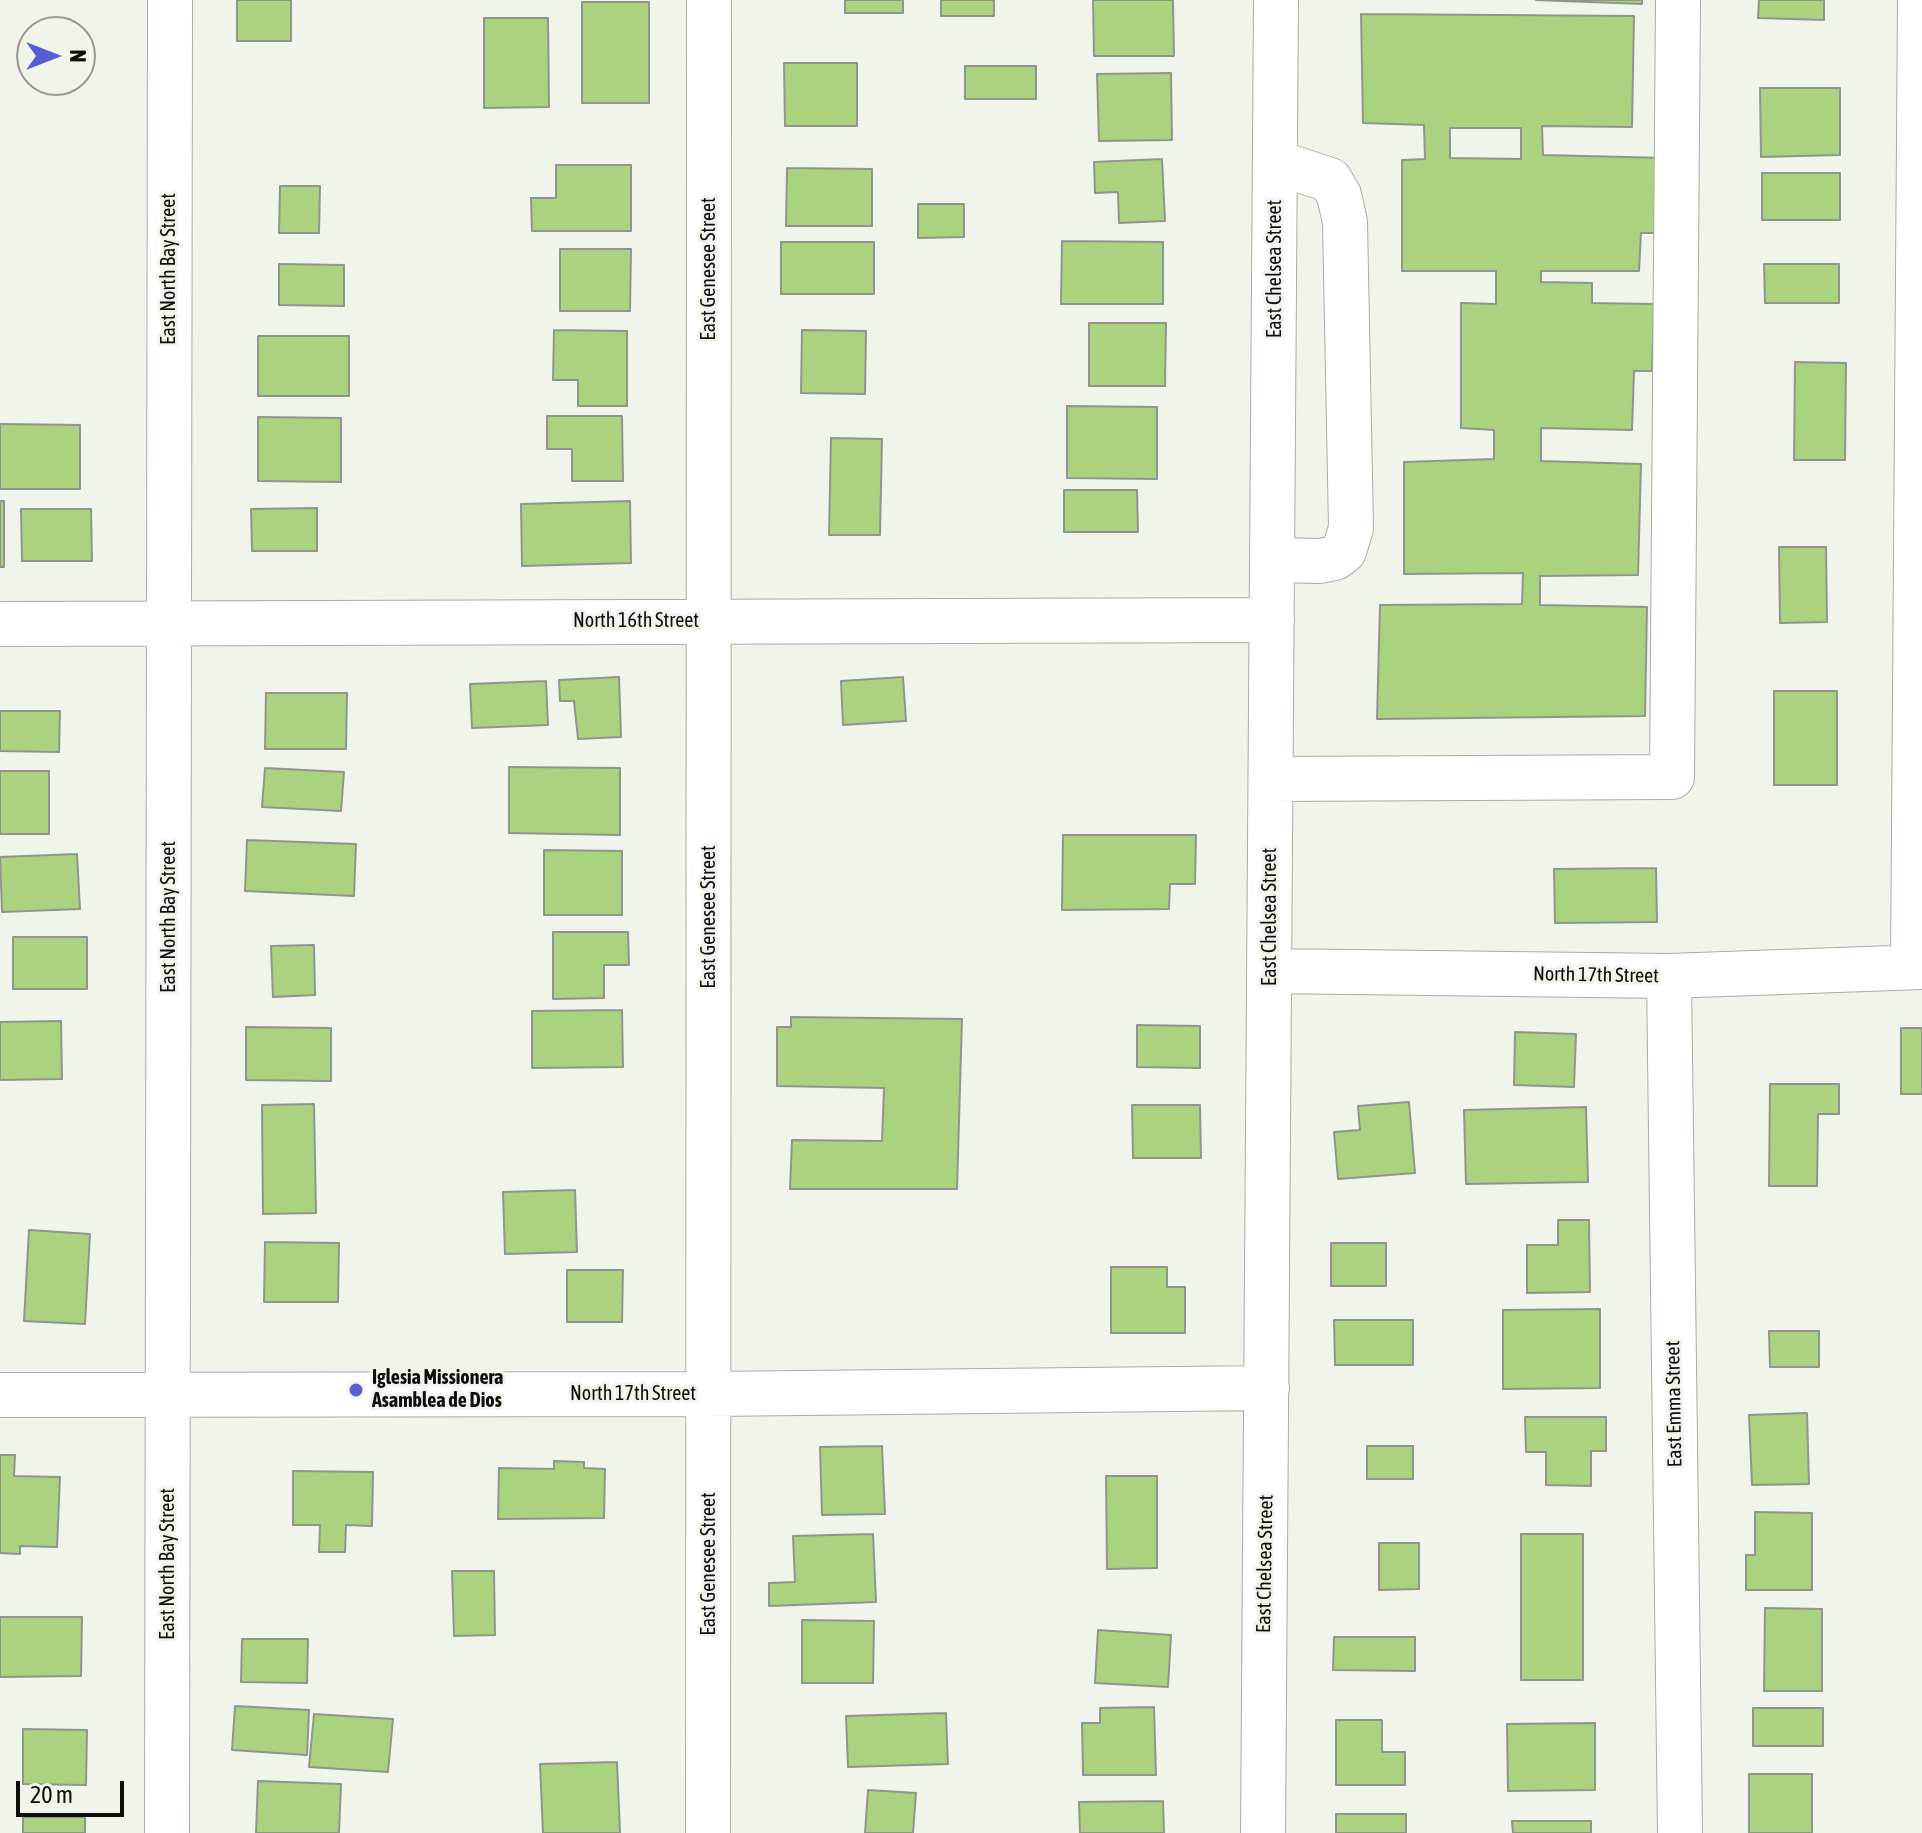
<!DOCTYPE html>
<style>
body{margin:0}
#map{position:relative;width:1922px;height:1833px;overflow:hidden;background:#f0f5ec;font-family:"Asap Condensed",sans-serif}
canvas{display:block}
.north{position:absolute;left:16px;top:16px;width:80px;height:80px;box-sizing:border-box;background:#f0f5ec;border:2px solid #959992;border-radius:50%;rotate:90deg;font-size:22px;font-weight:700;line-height:32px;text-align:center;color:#0c0e0b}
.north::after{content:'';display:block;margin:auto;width:28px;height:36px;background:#575fd6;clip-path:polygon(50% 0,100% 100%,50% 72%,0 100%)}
.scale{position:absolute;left:16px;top:1781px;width:108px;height:36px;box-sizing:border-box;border:4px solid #0c0e0b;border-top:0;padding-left:10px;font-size:24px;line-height:28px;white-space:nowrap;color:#0c0e0b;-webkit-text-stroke:6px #f0f5ec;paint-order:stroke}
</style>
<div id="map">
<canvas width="1922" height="1833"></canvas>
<div class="north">N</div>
<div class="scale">20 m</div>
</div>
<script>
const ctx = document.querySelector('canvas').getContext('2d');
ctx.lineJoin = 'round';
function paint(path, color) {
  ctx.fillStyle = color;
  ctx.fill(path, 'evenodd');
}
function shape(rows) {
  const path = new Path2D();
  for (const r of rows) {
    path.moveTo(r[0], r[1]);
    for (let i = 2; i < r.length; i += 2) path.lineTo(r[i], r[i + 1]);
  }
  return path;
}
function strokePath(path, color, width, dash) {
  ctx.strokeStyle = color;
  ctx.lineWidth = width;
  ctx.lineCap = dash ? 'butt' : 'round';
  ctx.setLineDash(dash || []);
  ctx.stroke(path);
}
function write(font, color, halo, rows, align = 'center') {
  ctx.font = font + ' "Asap Condensed",sans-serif';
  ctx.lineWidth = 6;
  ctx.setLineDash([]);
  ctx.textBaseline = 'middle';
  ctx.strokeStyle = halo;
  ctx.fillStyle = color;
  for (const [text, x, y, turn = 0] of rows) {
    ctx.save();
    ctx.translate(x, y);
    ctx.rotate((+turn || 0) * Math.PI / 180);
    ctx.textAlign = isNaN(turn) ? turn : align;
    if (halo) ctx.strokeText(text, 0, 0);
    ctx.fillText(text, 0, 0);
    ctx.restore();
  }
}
const building = shape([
 [237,0,291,0,291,41,237,41,237,0],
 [845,0,903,0,903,13,845,13,845,0],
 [941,0,994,0,994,16,941,16,941,0],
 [1093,0,1173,0,1174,56,1094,56,1093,0],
 [1536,0,1642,0,1642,4,1536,0],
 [1759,0,1824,0,1824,20,1758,18,1759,0],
 [582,2,649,2,649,103,582,103,582,2],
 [1361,14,1634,16,1632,127,1542,126,1543,155,1667,158,1670,233,1641,233,1639,271,1541,271,1541,282,1592,283,1592,303,1654,304,1652,371,1634,371,1632,430,1541,428,1541,461,1641,464,1638,575,1540,576,1540,605,1647,607,1645,716,1377,719,1380,605,1522,604,1523,573,1404,574,1404,462,1494,459,1494,430,1461,428,1461,303,1496,304,1496,271,1402,271,1402,160,1425,159,1424,125,1363,123,1361,14],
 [1450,128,1521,128,1521,159,1450,158,1450,128],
 [484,18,548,18,549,107,484,108,484,18],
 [784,63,857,63,857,126,785,126,784,63],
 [965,66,1036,66,1036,99,965,99,965,66],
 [1171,73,1172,140,1099,141,1097,74,1171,73],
 [1760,88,1840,88,1840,155,1761,157,1760,88],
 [1162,159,1165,221,1119,223,1118,192,1095,193,1094,162,1162,159],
 [556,165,631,165,631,231,532,231,531,198,556,198,556,165],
 [787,168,872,169,872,226,786,226,787,168],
 [1762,173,1840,173,1840,220,1762,220,1762,173],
 [280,186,320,186,319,233,279,233,280,186],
 [918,204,964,204,964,237,918,238,918,204],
 [1062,241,1163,242,1163,304,1061,304,1062,241],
 [781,242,874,242,874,294,781,294,781,242],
 [560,249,631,249,630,311,560,311,560,249],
 [279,264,344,265,344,306,279,305,279,264],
 [1764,264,1839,264,1839,303,1765,303,1764,264],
 [1089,323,1166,323,1165,386,1089,386,1089,323],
 [554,330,627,331,627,406,578,406,578,380,553,380,554,330],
 [802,330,866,331,865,394,801,393,802,330],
 [258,336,349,336,349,396,258,396,258,336],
 [1795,362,1846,363,1845,460,1794,460,1795,362],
 [1067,406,1157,407,1157,479,1067,478,1067,406],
 [547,416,622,416,623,481,572,481,572,449,547,449,547,416],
 [258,417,341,418,341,482,258,481,258,417],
 [0,424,80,425,80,489,0,489,0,424],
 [831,438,882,439,880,535,829,535,831,438],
 [1064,490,1137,490,1138,532,1064,532,1064,490],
 [0,501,4,501,4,567,0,567,0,501],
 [630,501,631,563,522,566,521,504,630,501],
 [317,508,317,551,252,551,251,509,317,508],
 [21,509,91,509,92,561,22,561,21,509],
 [1779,547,1826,547,1827,622,1780,623,1779,547],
 [619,677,621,737,578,739,574,701,560,701,559,680,619,677],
 [903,677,906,721,843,725,841,681,903,677],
 [546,681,548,725,472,728,470,684,546,681],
 [1774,691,1837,691,1837,785,1774,785,1774,691],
 [266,693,347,693,346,749,265,749,266,693],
 [0,711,60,711,59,752,0,751,0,711],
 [509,767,620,768,620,835,509,833,509,767],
 [265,768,344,772,341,811,262,807,265,768],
 [0,771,49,771,49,834,0,834,0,771],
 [1063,835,1196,835,1195,884,1170,884,1169,909,1062,910,1063,835],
 [247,840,356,844,354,896,245,891,247,840],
 [544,850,622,851,622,915,544,915,544,850],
 [77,854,80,909,2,912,0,857,77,854],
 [1656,868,1657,922,1555,923,1554,869,1656,868],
 [553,932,628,932,629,965,604,965,604,998,553,999,553,932],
 [13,937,87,937,87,989,13,989,13,937],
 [314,945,315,995,273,997,271,946,314,945],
 [622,1010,623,1067,532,1068,532,1011,622,1010],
 [791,1017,962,1019,957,1189,790,1189,792,1140,882,1141,884,1088,777,1086,777,1027,791,1027,791,1017],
 [61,1021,62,1079,0,1080,0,1022,61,1021],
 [1137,1025,1200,1026,1200,1068,1137,1067,1137,1025],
 [246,1027,331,1028,331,1081,246,1080,246,1027],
 [1901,1028,1922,1028,1922,1094,1901,1094,1901,1028],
 [1515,1032,1576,1034,1574,1087,1514,1085,1515,1032],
 [1770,1084,1839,1084,1839,1114,1818,1114,1817,1186,1769,1186,1770,1084],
 [1409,1102,1415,1173,1338,1179,1334,1132,1360,1130,1358,1106,1409,1102],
 [314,1104,316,1213,263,1214,262,1105,314,1104],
 [1132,1105,1200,1105,1201,1158,1133,1158,1132,1105],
 [1586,1107,1588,1182,1466,1184,1464,1110,1586,1107],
 [575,1190,577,1252,505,1254,503,1192,575,1190],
 [1558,1220,1589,1220,1590,1292,1527,1293,1527,1245,1558,1245,1558,1220],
 [29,1230,90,1234,85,1324,24,1321,29,1230],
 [265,1242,339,1243,338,1302,264,1302,265,1242],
 [1331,1243,1386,1243,1386,1286,1331,1286,1331,1243],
 [1111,1267,1167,1267,1167,1287,1185,1287,1185,1333,1111,1333,1111,1267],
 [567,1270,623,1270,622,1322,567,1322,567,1270],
 [1600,1309,1600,1388,1503,1389,1503,1310,1600,1309],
 [1334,1320,1413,1320,1413,1365,1335,1365,1334,1320],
 [1769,1331,1819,1331,1819,1367,1770,1367,1769,1331],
 [1807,1413,1809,1484,1752,1485,1749,1415,1807,1413],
 [1525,1417,1606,1417,1606,1451,1591,1451,1591,1486,1546,1485,1546,1452,1526,1452,1525,1417],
 [882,1446,885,1514,822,1515,820,1447,882,1446],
 [1367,1446,1413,1446,1413,1479,1367,1479,1367,1446],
 [0,1455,15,1455,14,1476,60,1477,57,1547,20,1546,20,1554,0,1553,0,1455],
 [554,1461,584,1462,584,1468,605,1469,604,1518,498,1519,499,1468,554,1469,554,1461],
 [293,1471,373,1472,372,1526,346,1525,345,1552,319,1552,320,1525,293,1525,293,1471],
 [1106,1476,1157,1476,1157,1568,1107,1569,1106,1476],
 [1755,1512,1812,1513,1812,1590,1746,1590,1746,1555,1755,1555,1755,1512],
 [873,1534,876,1602,769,1606,769,1583,795,1582,793,1536,873,1534],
 [1521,1534,1583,1534,1583,1680,1521,1680,1521,1534],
 [1379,1543,1419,1543,1419,1589,1379,1590,1379,1543],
 [452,1571,494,1571,495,1635,454,1636,452,1571],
 [1765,1608,1822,1609,1822,1691,1764,1691,1765,1608],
 [0,1617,82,1617,81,1676,0,1677,0,1617],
 [802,1620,874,1621,873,1683,802,1683,802,1620],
 [1098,1630,1171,1635,1168,1687,1095,1683,1098,1630],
 [1334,1637,1415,1637,1415,1671,1333,1670,1334,1637],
 [242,1639,308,1639,307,1683,241,1682,242,1639],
 [235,1706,309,1710,307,1755,232,1750,235,1706],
 [1154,1707,1156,1775,1083,1775,1082,1723,1100,1723,1100,1708,1154,1707],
 [1753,1708,1823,1708,1823,1746,1753,1746,1753,1708],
 [946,1713,948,1764,848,1767,846,1716,946,1713],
 [314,1714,393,1719,388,1772,309,1767,314,1714],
 [1336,1720,1382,1720,1382,1752,1405,1752,1405,1785,1336,1785,1336,1720],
 [1595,1723,1595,1790,1508,1791,1507,1724,1595,1723],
 [23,1729,87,1730,86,1785,23,1784,23,1729],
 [617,1762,620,1833,543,1833,540,1764,617,1762],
 [1749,1774,1812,1774,1812,1833,1749,1833,1749,1774],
 [258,1781,341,1784,339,1833,256,1833,258,1781],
 [868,1790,916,1793,913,1833,865,1833,868,1790],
 [1163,1801,1164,1833,1080,1833,1079,1802,1163,1801],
 [1336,1814,1406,1814,1406,1833,1336,1833,1336,1814],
 [23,1817,85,1817,85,1833,23,1833,23,1817],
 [1512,1821,1591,1821,1591,1833,1513,1833,1512,1821]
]);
paint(building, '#abd37f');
strokePath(building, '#90958d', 2);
const minor = shape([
 [1273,560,1320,561,1335,558,1344,551,1351,528,1345,222,1339,195,1330,180,1275,162],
 [0,624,1272,620],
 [1271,779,1672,777,1678,0],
 [1913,967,1920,0],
 [1270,971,1669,976,1922,967],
 [1669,976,1680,1833],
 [0,1395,709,1394,1267,1388],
 [167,1833,170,0],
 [708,1833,709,0],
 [1263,1833,1276,0]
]);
strokePath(minor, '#a9ada5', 46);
strokePath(minor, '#fff', 44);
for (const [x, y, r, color] of [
 [356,1390,8,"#575fd6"]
]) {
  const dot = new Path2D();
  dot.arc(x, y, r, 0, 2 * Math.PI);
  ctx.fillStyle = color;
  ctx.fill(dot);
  strokePath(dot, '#f0f5ec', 3);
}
write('20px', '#0c0e0b', '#f0f5ec', [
 ["East North Bay Street",169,269,-90],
 ["East Genesee Street",709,269,-90],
 ["East Chelsea Street",1275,269,-90],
 ["North 16th Street",636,621],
 ["East North Bay Street",169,917,-90],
 ["East Genesee Street",709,917,-90],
 ["East Chelsea Street",1270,917,-90],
 ["North 17th Street",1596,975,1],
 ["North 17th Street",633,1394],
 ["East Emma Street",1674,1404,-91],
 ["East North Bay Street",168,1564,-90],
 ["East Genesee Street",709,1564,-90],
 ["East Chelsea Street",1265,1564,-89]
]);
write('bold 20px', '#0c0e0b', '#f0f5ec', [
 ["Iglesia Missionera",372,1378],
 ["Asamblea de Dios",372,1401]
], 'left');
</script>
